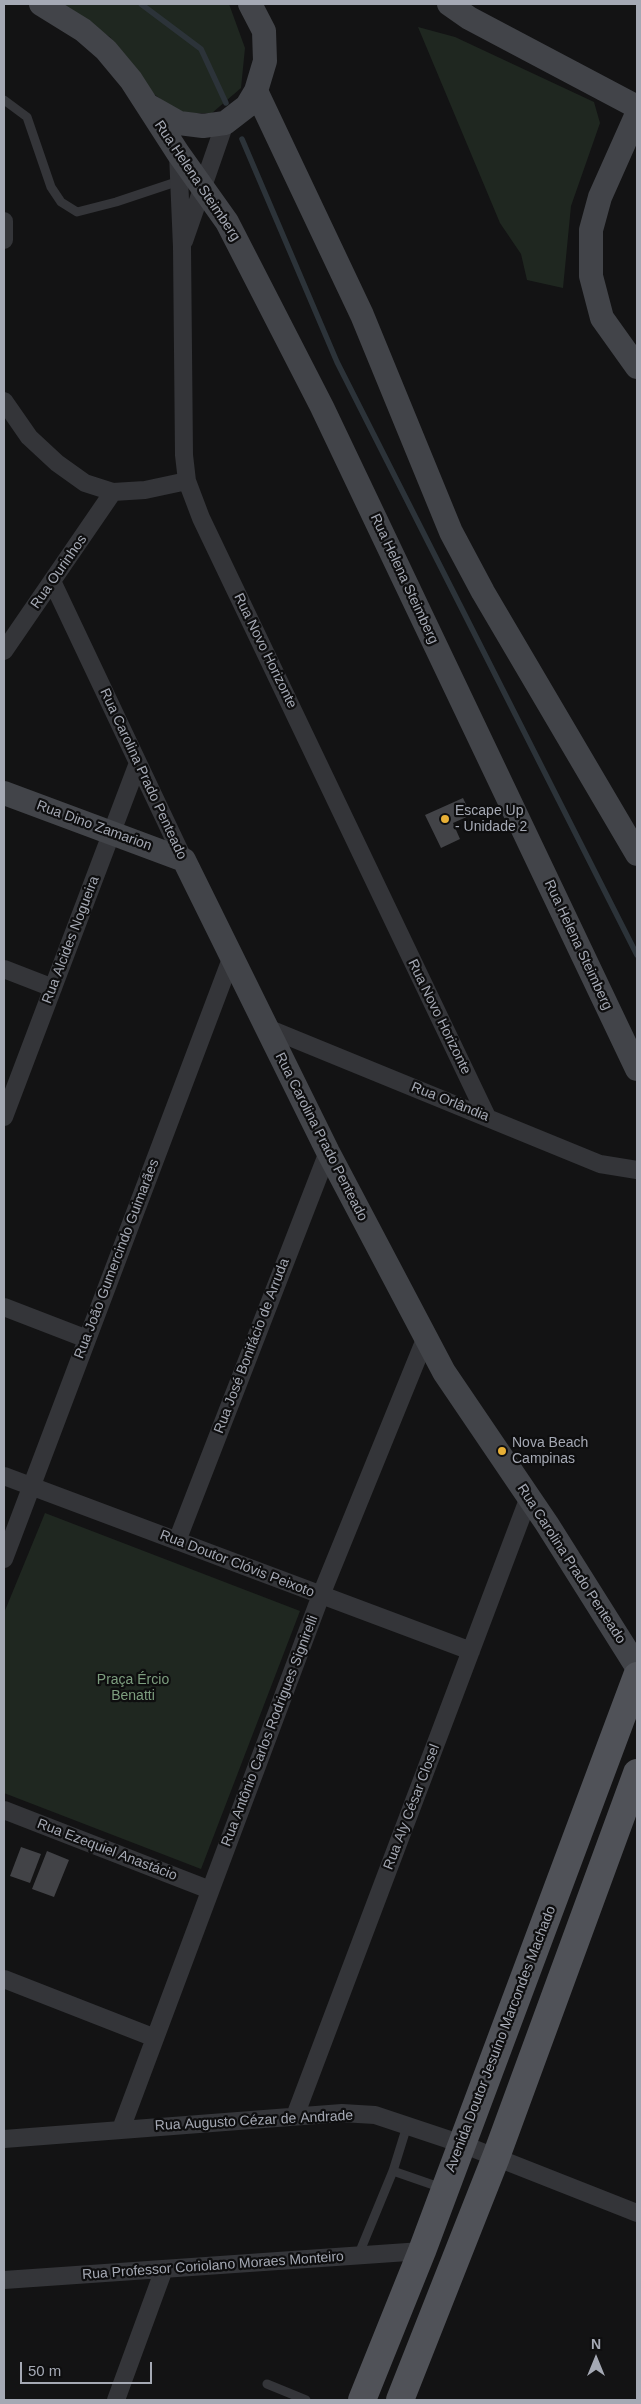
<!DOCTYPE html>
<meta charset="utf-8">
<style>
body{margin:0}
#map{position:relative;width:641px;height:2404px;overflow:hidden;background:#131314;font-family:Arial,sans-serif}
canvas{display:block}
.frame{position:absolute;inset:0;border:5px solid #a5a9b4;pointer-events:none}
.north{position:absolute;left:571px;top:2334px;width:50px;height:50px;-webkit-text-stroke:4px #0e0e0f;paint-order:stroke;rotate:0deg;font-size:14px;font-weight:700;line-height:20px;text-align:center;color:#a5a9b4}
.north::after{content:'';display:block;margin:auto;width:18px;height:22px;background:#a5a9b4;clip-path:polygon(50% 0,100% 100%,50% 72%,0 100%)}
.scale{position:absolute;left:20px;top:2362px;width:132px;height:22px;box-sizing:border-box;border:2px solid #a5a9b4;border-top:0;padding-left:6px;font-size:15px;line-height:18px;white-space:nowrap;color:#a5a9b4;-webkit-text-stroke:4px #0e0e0f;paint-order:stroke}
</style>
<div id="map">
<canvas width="641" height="2404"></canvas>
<div class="frame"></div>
<div class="north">N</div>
<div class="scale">50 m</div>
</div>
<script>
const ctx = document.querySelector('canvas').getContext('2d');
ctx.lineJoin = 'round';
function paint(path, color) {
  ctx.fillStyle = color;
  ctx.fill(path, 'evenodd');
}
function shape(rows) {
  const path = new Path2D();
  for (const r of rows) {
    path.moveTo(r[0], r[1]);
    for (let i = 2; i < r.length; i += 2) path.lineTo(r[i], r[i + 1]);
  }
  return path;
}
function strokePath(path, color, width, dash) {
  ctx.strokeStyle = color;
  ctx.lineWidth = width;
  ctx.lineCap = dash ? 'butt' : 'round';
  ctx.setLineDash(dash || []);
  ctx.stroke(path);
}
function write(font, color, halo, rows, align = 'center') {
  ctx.font = font + ' Arial,sans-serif';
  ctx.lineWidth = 4.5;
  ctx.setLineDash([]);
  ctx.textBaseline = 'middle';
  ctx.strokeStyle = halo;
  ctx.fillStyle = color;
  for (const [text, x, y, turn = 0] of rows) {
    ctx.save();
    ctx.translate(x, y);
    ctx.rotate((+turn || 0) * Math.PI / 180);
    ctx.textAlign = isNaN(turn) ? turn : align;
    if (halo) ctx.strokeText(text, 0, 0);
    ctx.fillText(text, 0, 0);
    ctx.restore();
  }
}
paint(shape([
 [58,4,229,4,245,48,241,88,212,113,179,113,146,88,110,37],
 [418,27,455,37,594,102,600,123,571,206,563,288,527,280,521,254,500,223],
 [45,1513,300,1611,201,1869,4,1793,4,1613]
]), '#1f2720');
strokePath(shape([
 [141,4,201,49,226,103],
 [242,139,337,362,637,955]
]), '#2c3339', 5.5);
paint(shape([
 [463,798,471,815,453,823,460,839,441,848,425,815],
 [21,1847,41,1854,30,1883,10,1876],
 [47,1851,69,1860,54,1897,32,1889]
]), '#424347');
strokePath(shape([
 [4,100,27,117,51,187,61,202,77,212,116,202,179,181],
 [393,2171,442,2188],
 [358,2256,393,2171,407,2126],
 [267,2384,306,2400]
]), '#343539', 9);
strokePath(shape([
 [178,153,182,247,184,455,187,481,201,518,487,1117],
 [4,221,4,240],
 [184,241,225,123],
 [4,401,29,437,57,463,85,483,113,492,145,490,187,481],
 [52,581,184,860],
 [4,651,113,492],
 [4,969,53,988],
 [265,1027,600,1164,637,1170],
 [4,1117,138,763],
 [4,1307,87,1339],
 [4,1476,471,1651],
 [177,1541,328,1152],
 [4,1559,231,959],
 [4,1810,210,1890],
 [4,1979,155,2038],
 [295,2116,529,1497],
 [121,2129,321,1595,426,1337],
 [4,2139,342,2113,375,2115,462,2144,637,2213],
 [4,2280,422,2251],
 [116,2400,164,2269]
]), '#343539', 18);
strokePath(shape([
 [41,4,83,30,106,50,131,80,178,153,227,222,322,407,637,1069],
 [449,4,469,18,637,107],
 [256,91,362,315,451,532,483,592,637,854],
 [149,106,179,123,203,126,225,123,247,106,256,91,265,61,264,31,250,4],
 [637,114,600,197,591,230,591,276,602,318,637,367],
 [4,793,184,860,328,1152,444,1372,547,1524,637,1667]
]), '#424449', 24);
strokePath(shape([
 [362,2400,422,2251,637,1676],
 [400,2400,496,2157,637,1773]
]), '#505258', 28);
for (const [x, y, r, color] of [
 [445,819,5,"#e8b036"],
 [502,1451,5,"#e8b036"]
]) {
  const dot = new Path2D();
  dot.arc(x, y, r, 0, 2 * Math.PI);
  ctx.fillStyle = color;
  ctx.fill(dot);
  strokePath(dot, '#0e0e0f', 2);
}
write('14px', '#a5a9b4', '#0e0e0f', [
 ["Rua Helena Steimberg",197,181,56],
 ["Rua Ourinhos",59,572,-55],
 ["Rua Helena Steimberg",404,579,65],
 ["Rua Novo Horizonte",265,651,64],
 ["Rua Carolina Prado Penteado",143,774,65],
 ["Rua Dino Zamarion",94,826,20],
 ["Rua Alcides Nogueira",71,940,-69],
 ["Rua Helena Steimberg",578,945,65],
 ["Rua Novo Horizonte",439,1017,64],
 ["Rua Orlândia",450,1102,22],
 ["Rua Carolina Prado Penteado",321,1137,63],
 ["Rua João Gumercindo Guimarães",117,1259,-69],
 ["Rua José Bonifácio de Arruda",252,1346,-69],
 ["Rua Doutor Clóvis Peixoto",237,1564,21],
 ["Rua Carolina Prado Penteado",571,1564,57],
 ["Rua Antônio Carlos Rodrigues Signirelli",270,1731,-69],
 ["Rua Aly César Closel",412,1807,-69],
 ["Rua Ezequiel Anastácio",107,1850,21],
 ["Avenida Doutor Jesuíno Marcondes Machado",501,2039,-69],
 ["Rua Augusto Cézar de Andrade",254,2121,-3],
 ["Rua Professor Coriolano Moraes Monteiro",213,2266,-4]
]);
write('14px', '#a5a9b4', '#0e0e0f', [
 ["Escape Up",455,811],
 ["- Unidade 2",455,827],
 ["Nova Beach",512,1443],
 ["Campinas",512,1459]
], 'left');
write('14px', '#7d9e7f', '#0e0e0f', [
 ["Praça Ércio",133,1680],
 ["Benatti",133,1696]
]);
</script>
